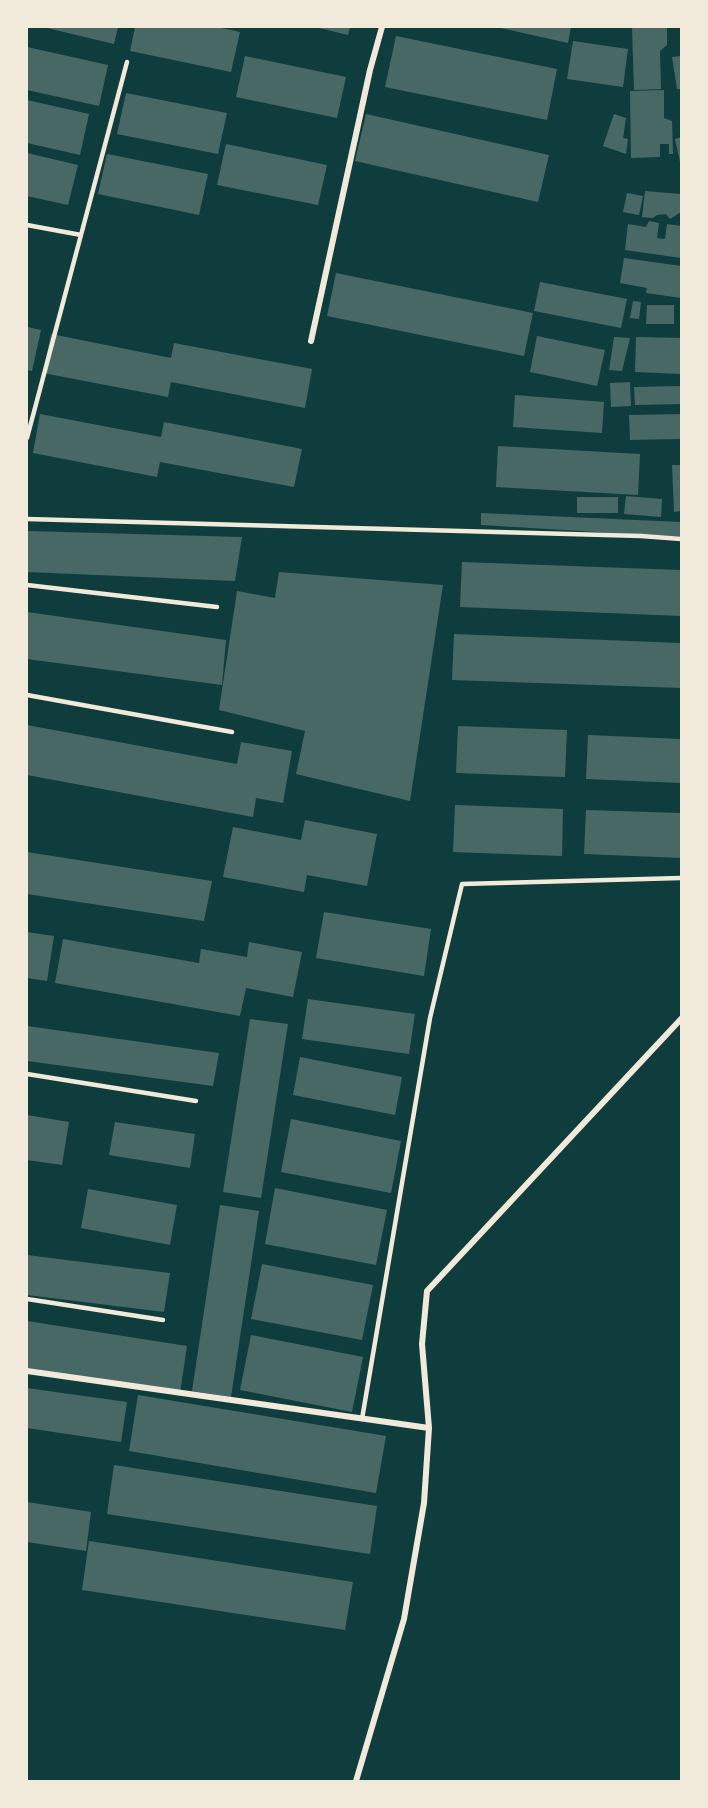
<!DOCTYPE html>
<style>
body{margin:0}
#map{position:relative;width:708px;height:1808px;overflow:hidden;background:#0f3d3e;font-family:Figtree,sans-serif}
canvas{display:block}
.frame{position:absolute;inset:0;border:28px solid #f1e9da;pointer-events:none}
</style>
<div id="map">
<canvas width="708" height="1808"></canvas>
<div class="frame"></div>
</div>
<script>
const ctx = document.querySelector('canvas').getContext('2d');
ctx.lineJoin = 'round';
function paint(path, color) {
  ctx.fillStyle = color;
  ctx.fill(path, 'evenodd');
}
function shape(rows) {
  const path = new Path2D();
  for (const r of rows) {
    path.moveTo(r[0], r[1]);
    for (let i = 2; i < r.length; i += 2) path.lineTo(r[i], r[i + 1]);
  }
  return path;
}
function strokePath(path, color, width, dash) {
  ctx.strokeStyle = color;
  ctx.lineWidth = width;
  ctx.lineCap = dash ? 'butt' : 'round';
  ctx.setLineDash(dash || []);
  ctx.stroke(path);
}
paint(shape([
 [43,27,118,27,114,44],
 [135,27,217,27,240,32,231,72,130,51],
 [315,27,350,27,348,35],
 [496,27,571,27,568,43],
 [632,27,667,27,667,45,660,51,661,89,634,90],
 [396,36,557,69,547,120,385,87],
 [573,41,628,49,623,87,567,79],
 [27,47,108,65,99,106,27,90],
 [245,56,346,77,337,118,236,97],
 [681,56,681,89,677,89,672,57],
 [664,90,664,118,672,121,673,154,669,154,669,144,660,144,660,157,631,158,630,91],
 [126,93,227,113,218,154,117,134],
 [27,100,89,114,80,155,27,143],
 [366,114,549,155,538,202,355,161],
 [614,114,626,118,623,138,628,139,626,154,603,146],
 [681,137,681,161,680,162,675,139],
 [226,144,327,165,318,205,217,185],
 [27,153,78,165,68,205,27,196],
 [107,154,208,174,199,215,98,194],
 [645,191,681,194,681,212,670,219,666,214,657,215,653,218,642,217],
 [627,193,643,196,639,215,623,212],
 [649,221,659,223,657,238,665,239,667,224,681,226,681,258,625,250,628,224,646,227],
 [624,258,681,266,681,298,646,293,647,288,620,283],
 [336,273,533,313,524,356,327,316],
 [540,282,627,299,621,328,534,311],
 [633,301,641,302,639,319,630,318],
 [647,305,674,305,674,324,646,324],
 [27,327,41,330,32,371,27,370],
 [51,334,171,358,174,343,312,369,305,408,171,382,168,397,43,373],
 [537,336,605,350,597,386,530,372],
 [614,337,630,338,622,371,609,370],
 [636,337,681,338,681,374,635,372],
 [630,382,631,406,611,407,610,383],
 [681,386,681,404,635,405,634,387],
 [515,395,604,402,602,433,513,427],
 [40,414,161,437,164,422,302,449,294,487,160,462,157,477,33,453],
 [681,414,681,439,630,440,629,415],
 [498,446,640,454,638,495,496,487],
 [672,465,681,465,681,511,674,512],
 [626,496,662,499,661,517,624,514],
 [577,497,618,497,618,513,577,513],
 [481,513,681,522,681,537,481,525],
 [27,531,242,537,235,581,27,572],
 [462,562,681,570,681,616,460,607],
 [279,572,443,585,410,801,296,774,305,731,219,710,237,591,275,598],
 [27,612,226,640,222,685,27,659],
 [454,634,681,643,681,688,452,680],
 [27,725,237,764,241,742,292,751,283,803,256,798,253,817,27,775],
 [458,726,567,730,565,777,456,773],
 [588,735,681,739,681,783,586,779],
 [455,805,563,809,562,856,453,852],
 [586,810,681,813,681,858,584,854],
 [305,820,377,834,367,886,307,875,304,892,223,877,233,827,301,840],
 [27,852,212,881,204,921,27,894],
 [324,912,431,929,424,976,316,958],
 [27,932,54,936,47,981,27,978],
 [63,939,199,963,201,949,247,957,249,942,302,952,293,997,246,988,240,1016,55,983],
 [308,999,415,1014,409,1054,302,1039],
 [250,1019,288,1024,261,1198,223,1192],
 [27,1026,219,1053,213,1086,27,1061],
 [300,1057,402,1077,395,1115,293,1095],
 [27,1115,69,1122,62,1165,27,1160],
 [291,1119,401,1141,391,1193,281,1172],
 [115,1122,195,1134,190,1168,109,1155],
 [275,1188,387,1210,376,1265,265,1244],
 [88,1189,177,1205,170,1245,81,1228],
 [220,1205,259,1211,231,1397,192,1391],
 [27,1255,170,1273,164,1312,27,1295],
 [262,1264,373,1285,362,1340,251,1319],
 [27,1321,187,1346,180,1393,27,1368],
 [251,1335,363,1357,352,1412,240,1390],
 [27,1388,127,1402,121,1442,27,1428],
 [138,1395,386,1436,376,1493,129,1451],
 [114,1465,377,1506,370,1554,107,1514],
 [27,1502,91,1512,86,1551,27,1542],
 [89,1541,353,1582,345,1630,82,1590]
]), '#486865');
strokePath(shape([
 [27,225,81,235],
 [27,438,127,62],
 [27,519,641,536,681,539],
 [27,585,217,607],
 [27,695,232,732],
 [27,1074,196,1101],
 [27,1299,163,1320],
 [362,1419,430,1018,462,884,681,878]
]), '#f1e9da', 4.5);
strokePath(shape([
 [311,341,370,70,382,27],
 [27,1371,429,1428],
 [356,1781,404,1619,424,1503,429,1428,422,1344,427,1291,681,1019]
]), '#f1e9da', 6);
</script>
